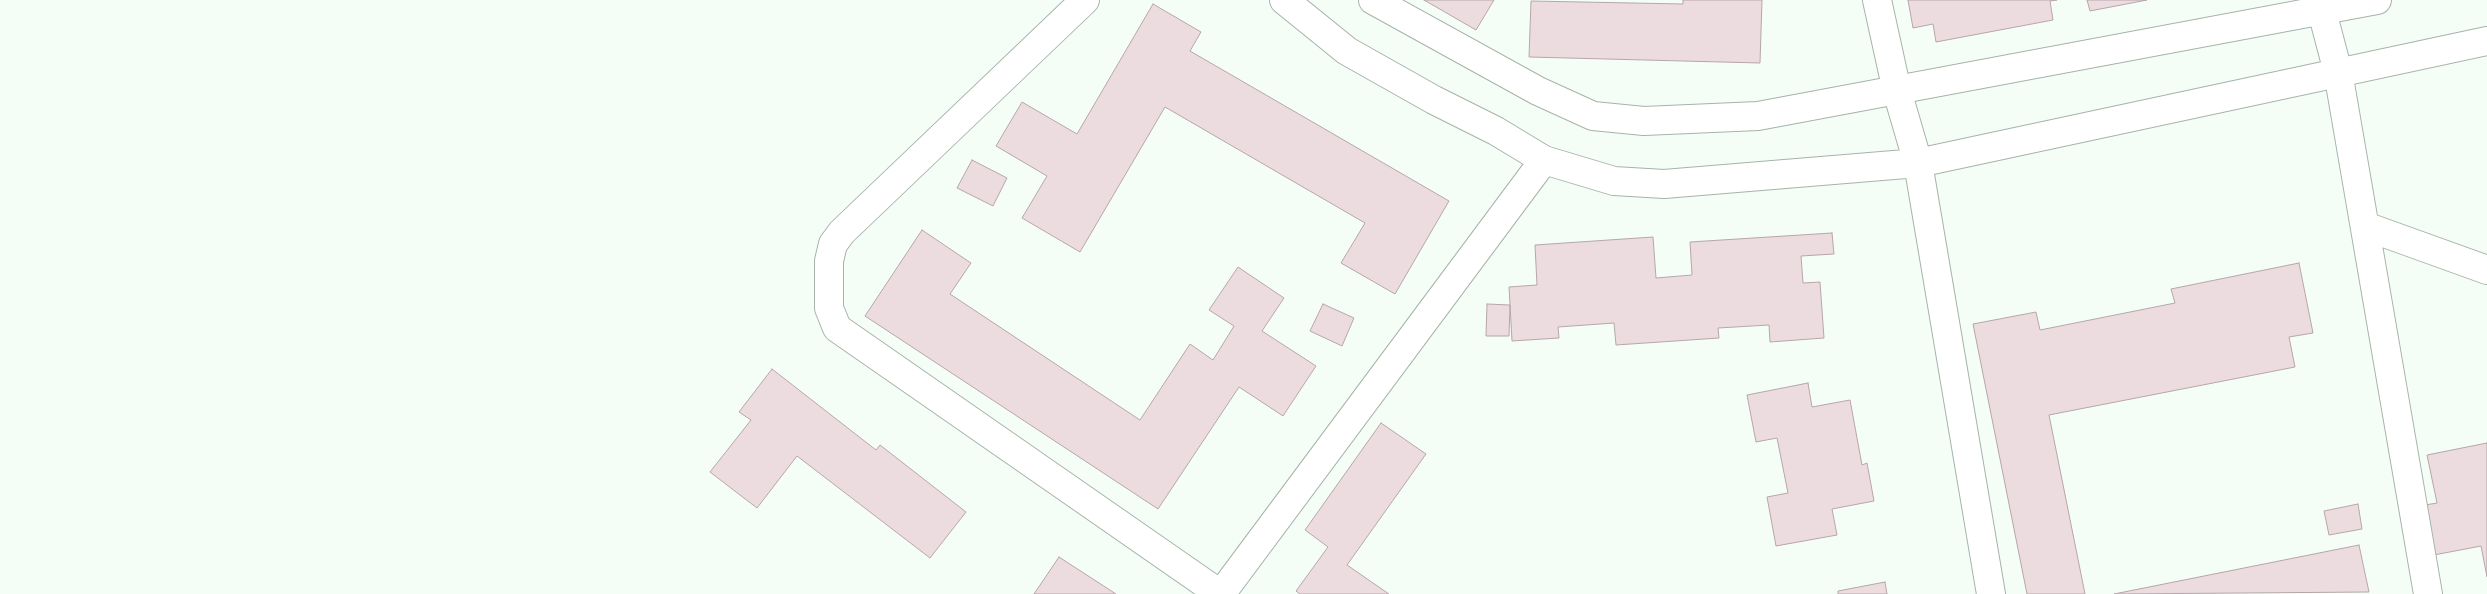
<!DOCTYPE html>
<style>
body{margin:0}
canvas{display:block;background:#f4fef6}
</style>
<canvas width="2487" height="594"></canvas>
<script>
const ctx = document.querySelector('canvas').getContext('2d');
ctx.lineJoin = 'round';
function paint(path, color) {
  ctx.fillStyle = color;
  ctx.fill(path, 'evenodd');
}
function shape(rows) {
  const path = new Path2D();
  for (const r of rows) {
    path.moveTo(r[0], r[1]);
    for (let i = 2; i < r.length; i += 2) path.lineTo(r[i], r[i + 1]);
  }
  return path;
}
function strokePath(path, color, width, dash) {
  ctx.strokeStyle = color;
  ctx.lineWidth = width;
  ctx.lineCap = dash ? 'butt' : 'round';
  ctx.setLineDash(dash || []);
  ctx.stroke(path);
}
const building = shape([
 [1424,0,1494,0,1476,30,1424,0],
 [1683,0,1762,0,1760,63,1529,57,1531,1,1683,4,1683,0],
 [1908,0,2057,0,2050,1,2053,20,1936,42,1933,24,1913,28,1908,0],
 [2087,0,2147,0,2090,11,2087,0],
 [1153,4,1201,32,1190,51,1449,201,1395,294,1341,263,1365,223,1165,107,1080,252,1022,218,1047,176,996,146,1022,102,1077,134,1153,4],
 [972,160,1007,178,993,206,957,188,972,160],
 [922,230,971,263,950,294,1140,420,1190,344,1213,360,1234,326,1209,310,1238,267,1284,298,1262,331,1316,366,1283,416,1239,387,1158,509,865,316,922,230],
 [1832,233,1834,254,1801,256,1803,283,1820,282,1824,338,1770,342,1769,325,1718,328,1719,338,1616,345,1614,323,1558,327,1559,338,1512,341,1509,287,1537,285,1535,245,1653,237,1656,278,1692,275,1690,242,1832,233],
 [2299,263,2313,333,2289,337,2295,367,2049,415,2085,594,2027,594,1973,324,2036,312,2040,330,2175,303,2171,289,2299,263],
 [1323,304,1354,318,1342,346,1310,331,1323,304],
 [1487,304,1510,305,1509,336,1486,336,1487,304],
 [772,369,876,450,880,445,966,512,930,558,797,456,757,508,710,472,751,420,739,412,772,369],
 [1808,383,1812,407,1850,400,1862,465,1867,463,1874,501,1832,509,1837,535,1776,546,1767,497,1788,493,1777,438,1756,442,1747,395,1808,383],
 [1381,423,1426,454,1347,565,1389,594,1300,594,1296,591,1328,547,1305,530,1381,423],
 [2487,443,2487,577,2481,546,2434,555,2425,505,2437,503,2427,455,2487,443],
 [2358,504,2362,529,2329,535,2324,511,2358,504],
 [2359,545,2369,592,2114,594,2359,545],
 [1059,557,1116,594,1034,594,1059,557],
 [1885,582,1887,594,1838,594,1838,591,1885,582]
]);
paint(building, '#ecdce0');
strokePath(building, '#b6a6ab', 1);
const street = shape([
 [1085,0,842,232,833,244,829,261,829,308,837,328,1220,594],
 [1284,0,1347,51,1434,100,1496,131,1544,160,1614,181,1664,184,1918,163,2487,41],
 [1373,0,1538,91,1593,116,1644,121,1758,116,2377,0],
 [1877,0,1897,91,1918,163,1991,594],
 [2319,0,2338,72,2428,594],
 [2365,226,2487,270],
 [1221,594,1544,160]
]);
strokePath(street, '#a7b3a9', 30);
strokePath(street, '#fff', 28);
</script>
